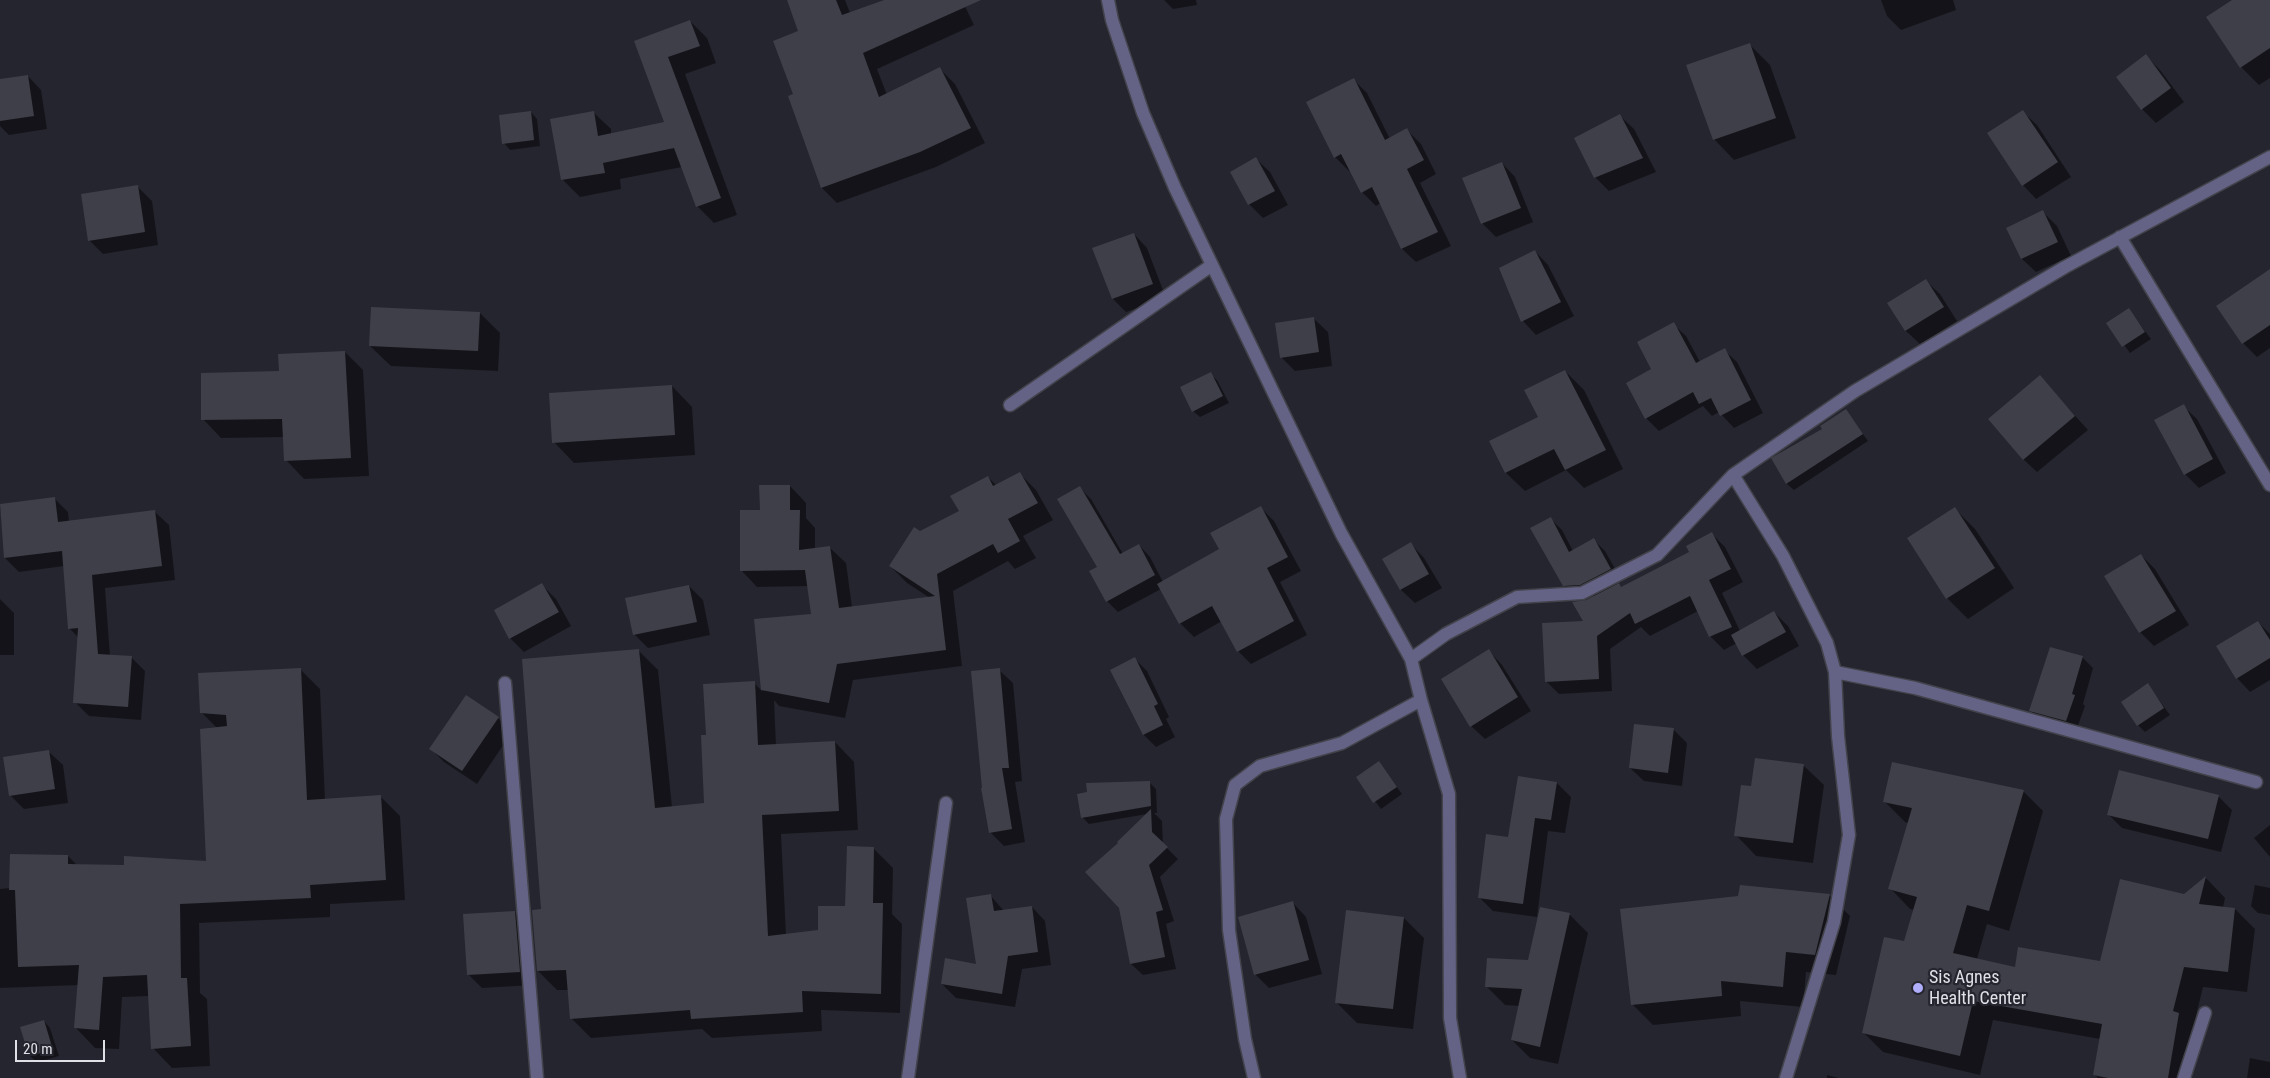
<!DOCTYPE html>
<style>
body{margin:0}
#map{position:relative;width:2270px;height:1078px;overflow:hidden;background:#25252f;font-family:"Roboto Condensed",sans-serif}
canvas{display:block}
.scale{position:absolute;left:15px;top:1040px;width:90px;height:22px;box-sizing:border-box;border:2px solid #e0e0e7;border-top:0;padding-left:6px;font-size:15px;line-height:18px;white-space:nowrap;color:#e0e0e7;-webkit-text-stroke:4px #25252f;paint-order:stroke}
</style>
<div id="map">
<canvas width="2270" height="1078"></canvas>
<div class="scale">20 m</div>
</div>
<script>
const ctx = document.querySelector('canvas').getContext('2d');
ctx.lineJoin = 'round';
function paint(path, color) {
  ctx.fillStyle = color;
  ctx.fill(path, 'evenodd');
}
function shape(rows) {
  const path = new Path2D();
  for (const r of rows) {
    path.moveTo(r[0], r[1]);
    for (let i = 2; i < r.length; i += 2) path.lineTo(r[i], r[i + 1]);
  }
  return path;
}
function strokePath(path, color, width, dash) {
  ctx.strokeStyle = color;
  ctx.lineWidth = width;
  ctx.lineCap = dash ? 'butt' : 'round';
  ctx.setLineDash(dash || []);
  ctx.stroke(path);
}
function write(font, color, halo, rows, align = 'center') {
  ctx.font = font + ' "Roboto Condensed",sans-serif';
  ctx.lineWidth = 4.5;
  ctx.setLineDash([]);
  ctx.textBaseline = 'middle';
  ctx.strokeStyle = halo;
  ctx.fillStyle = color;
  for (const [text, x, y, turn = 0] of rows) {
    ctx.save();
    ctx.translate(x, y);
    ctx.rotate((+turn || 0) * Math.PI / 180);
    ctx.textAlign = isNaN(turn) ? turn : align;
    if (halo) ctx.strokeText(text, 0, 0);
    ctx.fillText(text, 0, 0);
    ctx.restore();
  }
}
paint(shape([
 [788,0,845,0,850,13,887,0,962,0,974,25,877,69,887,95,940,69,955,84,985,143,936,167,837,203,822,188,794,95,800,32],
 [1164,0,1196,0,1197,5,1173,9],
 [1881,0,1953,0,1956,10,1901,30,1887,16],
 [2235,0,2270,0,2270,78,2259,85,2241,67],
 [690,21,707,38,716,63,685,74,737,215,714,223,697,206,682,167,620,179,621,189,580,197,563,180,552,120,593,112,611,129,611,134,666,123,636,41],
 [1750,45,1770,65,1796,138,1734,160,1714,139],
 [2146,56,2160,70,2184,102,2156,123,2142,109],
 [28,76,41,90,47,129,9,135,0,126,0,81],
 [1353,79,1367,93,1390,139,1407,130,1421,144,1436,174,1420,183,1451,246,1416,262,1402,249,1381,203,1376,206,1362,192,1351,170,1349,171,1335,157],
 [531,112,537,119,540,146,510,150,504,143],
 [2023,112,2037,125,2071,177,2036,199,2023,185],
 [1620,116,1634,129,1656,172,1609,191,1595,177],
 [1256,159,1270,172,1288,205,1263,218,1249,204,1231,172],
 [1502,163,1515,177,1533,222,1496,237,1482,223],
 [138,187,152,201,158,245,103,254,89,240],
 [2043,212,2057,226,2071,256,2036,272,2022,259,2008,228],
 [1134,234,1147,248,1166,298,1126,312,1113,299,1094,249],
 [1535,251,1548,265,1574,316,1536,335,1523,321],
 [2270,271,2270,348,2257,357,2243,343],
 [1926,281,1940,294,1957,321,1920,344,1906,331,1889,304],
 [2129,310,2151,339,2130,353,2108,323],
 [480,313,500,333,498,371,391,366,370,346],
 [1314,319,1328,332,1332,366,1295,371,1281,357],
 [1673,324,1686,336,1700,362,1724,350,1737,362,1763,413,1734,428,1719,412,1712,416,1703,406,1659,431,1646,418,1653,370],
 [345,352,363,370,369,476,304,479,286,460,284,437,221,438,203,419,281,373],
 [1565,371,1584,390,1623,469,1584,488,1566,470,1525,491,1506,473,1491,441,1540,418],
 [1210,374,1217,380,1229,403,1200,417,1193,411],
 [2040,377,2088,430,2037,472,2023,459],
 [672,386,692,407,695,455,574,463,554,442],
 [2183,406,2197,419,2226,473,2199,488,2185,474],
 [1846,411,1868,441,1794,490,1787,484,1773,459,1824,429],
 [1020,474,1036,490,1053,520,1023,536,1036,558,1015,569,1008,561,953,591,962,666,853,680,845,718,779,706,774,700,776,746,835,742,854,762,858,830,781,834,786,935,819,931,846,907,873,848,893,868,892,914,902,924,900,1013,821,1010,822,1031,712,1038,702,1029,591,1038,571,1018,569,990,557,990,538,971,543,910,639,651,658,670,672,807,706,805,707,736,754,683,762,691,755,620,813,615,809,586,757,587,741,570,761,511,790,486,806,503,806,518,815,528,815,549,829,547,846,563,852,607,930,598,907,583,890,566,920,532,960,512,988,477,997,486],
 [1080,488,1091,499,1123,554,1139,545,1150,557,1163,582,1221,550,1260,507,1274,521,1301,571,1280,582,1307,635,1251,664,1238,651,1222,621,1194,637,1180,623,1161,589,1118,612,1107,601],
 [54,498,68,512,69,522,155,512,169,525,175,580,105,588,110,656,131,657,145,671,141,720,89,716,75,702,79,638,69,628,64,566,19,572,5,558,0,505],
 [1955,509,1975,529,2014,588,1968,619,1947,598,1908,539],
 [1551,519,1562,530,1573,551,1593,539,1605,551,1622,581,1617,583,1622,588,1691,553,1712,534,1725,547,1743,582,1722,593,1740,631,1774,612,1788,626,1799,646,1757,669,1743,655,1737,643,1724,650,1710,636,1698,611,1650,636,1641,627,1610,649,1612,691,1559,694,1546,681,1585,622,1586,601,1598,596,1575,597,1564,585],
 [1411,544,1424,558,1442,588,1415,603,1401,590,1384,559],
 [2141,555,2155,569,2189,625,2154,646,2140,632],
 [542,585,556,599,571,626,524,652,510,638],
 [689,586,703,600,710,635,648,648,634,634],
 [0,599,14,613,14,655,0,655],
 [2258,622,2270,634,2270,680,2250,692,2237,678],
 [1489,651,1502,665,1531,711,1485,739,1471,726],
 [2082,657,2093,668,2083,704,2085,706,2076,731,2041,721,2031,711],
 [1135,659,1147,671,1169,717,1166,719,1175,737,1156,747,1144,735],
 [300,669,320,689,325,800,380,796,400,816,405,900,330,904,330,917,199,923,200,993,207,999,210,1066,172,1068,153,1048,149,996,122,997,119,1049,95,1048,76,1028,79,985,0,988,0,889,10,888,68,856,78,866,125,866,207,863,217,728,201,712],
 [999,670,1013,683,1022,781,1015,782,1025,842,1004,846,990,832],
 [2148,685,2170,715,2145,732,2138,725],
 [498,718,512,732,477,784,444,762,431,749],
 [1673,729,1687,743,1682,786,1644,781,1630,768],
 [49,752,63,765,68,803,24,809,10,795],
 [1379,763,1402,794,1381,809,1357,777],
 [1803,765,1824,785,1813,863,1756,856,1736,835,1752,787],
 [1149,782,1156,789,1157,813,1154,813,1162,821,1163,844,1178,859,1160,877,1174,921,1166,924,1176,969,1143,975,1131,964,1120,907,1120,843,1147,814,1089,824,1083,818,1079,795],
 [1557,783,1571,797,1565,833,1548,831,1537,917,1493,911,1479,897,1509,838],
 [2023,791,2043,811,2009,931,1987,924,1977,959,2016,969,2101,962,2206,878,2225,898,2223,908,2235,909,2255,929,2247,992,2203,987,2193,1028,2199,1034,2192,1078,2098,1078,2094,1074,2100,1039,1993,1020,1980,1075,1883,1052,1863,1032,1905,943,1914,910,1910,909,1890,888,1909,823,1905,822,1885,802],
 [2218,796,2232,810,2221,852,2122,828,2108,814],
 [2270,825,2270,857,2254,838],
 [2255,885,2270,888,2270,915,2258,913,2251,906],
 [1741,886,1830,896,1850,916,1836,975,1806,972,1803,1007,1740,1001,1741,1016,1653,1025,1632,1004,1740,897],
 [990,895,1004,911,1032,907,1045,921,1051,965,1022,969,1015,1007,956,998,942,984,978,965],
 [1293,903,1306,917,1322,974,1269,988,1255,974],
 [1347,911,1404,918,1424,938,1413,1029,1357,1023,1336,1002],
 [515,912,529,926,533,985,482,988,468,974],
 [1569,914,1588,933,1558,1064,1530,1058,1512,1040,1519,1006,1505,1005,1487,987,1529,961],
 [44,1021,50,1028,59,1056,37,1062,30,1056,22,1028],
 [2250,1058,2270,1062,2270,1078,2247,1078],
 [1827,1075,1839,1078,1827,1078]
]), '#0007');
paint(shape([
 [787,0,836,0,842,15,884,0,981,0,863,53,879,97,940,67,971,128,920,152,821,188,788,96,793,94,773,41,798,31],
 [2232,0,2270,0,2270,48,2240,68,2206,17],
 [690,20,700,46,668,57,721,198,696,207,674,148,603,163,605,173,561,180,550,119,594,111,598,136,664,122,634,41],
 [1750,43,1776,118,1713,140,1686,65],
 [2146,54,2171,88,2141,110,2116,77],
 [28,75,34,116,0,121,0,79],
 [1354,78,1385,140,1407,128,1424,160,1407,169,1438,232,1401,249,1372,187,1361,193,1341,154,1334,158,1306,102],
 [2023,110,2058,162,2022,186,1987,133],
 [531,111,534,140,502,144,499,115],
 [1620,114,1643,158,1594,178,1574,138],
 [1256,157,1275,191,1248,205,1230,172],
 [1502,162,1521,208,1481,224,1462,178],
 [138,185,145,232,88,241,81,194],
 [2043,210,2058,242,2021,259,2006,228],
 [1134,233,1153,284,1112,299,1092,248],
 [1535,250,1561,302,1521,322,1499,268],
 [2270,269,2270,325,2242,344,2216,306],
 [1926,279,1944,307,1905,331,1887,303],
 [371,307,480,312,478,351,369,346],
 [2129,308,2145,332,2122,347,2106,323],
 [1314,317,1319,352,1280,358,1275,323],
 [1674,322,1696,363,1725,348,1751,400,1720,416,1711,398,1699,404,1693,392,1645,419,1626,383,1651,369,1637,342],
 [345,351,351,458,284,461,282,419,201,420,201,373,279,371,278,354],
 [1565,370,1606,450,1565,470,1554,449,1505,473,1489,441,1538,417,1524,390],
 [1211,372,1223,396,1192,412,1180,387],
 [2040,375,2075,416,2023,460,1988,419],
 [672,385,675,435,552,443,549,393],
 [2184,404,2213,459,2184,475,2154,420],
 [1846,409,1863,434,1786,484,1771,458,1822,429,1820,426],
 [1020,472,1038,503,1008,519,1020,541,998,553,993,544,937,574,946,650,837,664,829,703,761,690,754,619,811,614,805,570,740,571,740,510,760,510,759,485,790,485,790,510,800,510,799,550,830,546,839,608,935,596,889,566,914,527,920,531,959,511,950,496,988,476,993,486],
 [1080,486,1120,554,1139,544,1155,575,1106,602,1089,571,1097,567,1057,499],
 [55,497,58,522,155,510,162,566,92,575,98,654,132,656,128,707,73,703,78,628,68,629,62,551,4,558,0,504],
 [1261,506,1288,557,1267,568,1294,621,1237,652,1212,606,1179,624,1157,584,1219,549,1210,533],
 [1955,507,1995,568,1946,599,1907,538],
 [1551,517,1569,552,1594,538,1611,569,1580,585,1563,586,1530,528],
 [1712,532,1731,569,1709,580,1732,627,1709,637,1690,596,1635,624,1630,613,1597,636,1599,679,1545,682,1542,623,1583,621,1572,602,1586,600,1619,583,1621,587,1689,552,1686,546],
 [1411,542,1429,574,1400,590,1382,559],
 [2141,554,2176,611,2139,633,2104,576],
 [542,583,559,612,509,639,494,610],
 [689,585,697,622,633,635,625,598],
 [1774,611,1786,632,1742,656,1731,635],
 [2258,621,2270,640,2270,658,2236,679,2216,646],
 [2050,647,2083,656,2072,694,2075,695,2066,721,2029,711],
 [639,649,655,808,704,803,701,735,706,735,703,684,755,681,758,745,835,741,839,811,762,815,768,936,818,930,818,906,845,906,847,846,874,847,873,903,883,903,881,994,802,991,803,1012,691,1019,690,1010,570,1019,566,970,537,971,532,910,541,909,522,659],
 [1489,649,1518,697,1470,727,1441,679],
 [1135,657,1158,704,1154,706,1163,725,1143,735,1110,670],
 [301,668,307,800,381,795,386,880,310,885,311,898,180,904,181,978,187,978,191,1046,151,1049,147,975,103,977,99,1030,74,1028,79,965,18,967,15,890,9,890,10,854,68,855,68,864,124,865,124,856,206,861,200,729,227,726,226,715,200,713,198,673],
 [1000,668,1009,768,1002,768,1012,829,989,833,981,788,982,788,971,671],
 [2148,683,2164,708,2137,726,2121,702],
 [466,695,499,717,462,771,429,749],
 [1634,724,1674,728,1668,773,1629,768],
 [49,750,55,789,9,796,3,757],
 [1755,758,1804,764,1793,843,1734,836,1741,785,1751,786],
 [1379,761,1397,787,1373,803,1356,777],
 [1892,762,2024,790,1989,911,1967,905,1953,953,2015,967,2018,947,2100,961,2120,879,2184,894,2206,876,2199,904,2235,908,2228,972,2184,967,2173,1011,2179,1013,2168,1078,2108,1078,2093,1075,2102,1024,1973,1001,1960,1056,1862,1033,1884,937,1904,941,1917,897,1888,889,1912,808,1883,802],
 [2119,770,2219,795,2208,839,2107,815],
 [1518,776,1557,782,1551,820,1535,818,1523,904,1478,898,1486,834,1508,837],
 [1150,781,1151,806,1081,818,1077,794,1087,792,1086,783],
 [1151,809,1152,832,1168,847,1149,865,1163,910,1156,912,1165,957,1130,964,1119,908,1085,872,1118,843,1117,842],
 [1740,885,1830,894,1815,955,1786,952,1783,987,1721,981,1722,996,1631,1005,1620,909,1738,896],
 [991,894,994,911,1032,906,1038,952,1008,956,1002,994,941,984,945,958,976,964,966,898],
 [1293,901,1309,960,1254,975,1238,917],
 [1540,907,1570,913,1540,1047,1511,1040,1522,989,1485,987,1487,958,1528,960],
 [1346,910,1404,917,1393,1009,1335,1003],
 [515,911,520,972,467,975,463,914],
 [44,1020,53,1050,29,1056,20,1027]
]), '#3f3f49');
const minor = shape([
 [1108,0,1112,20,1143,113,1175,188,1341,533,1411,659,1421,700,1449,794,1450,1018,1460,1078],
 [2120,237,2270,485],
 [1010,405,1212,265],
 [1733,475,1783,556,1827,643,1835,672,1838,736,1849,835,1834,922,1786,1078],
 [1411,659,1446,634,1517,597,1582,593,1657,555,1733,475,1855,391,2065,267,2270,157],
 [1835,672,1915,688,2256,782],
 [505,683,537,1078],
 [908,1078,946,803],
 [1254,1078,1245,1039,1229,930,1226,819,1235,785,1260,766,1342,743,1421,700],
 [2184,1078,2205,1013]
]);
strokePath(minor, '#43434c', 15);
strokePath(minor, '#646386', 12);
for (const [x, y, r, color] of [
 [1918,988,6,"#b0aefa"]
]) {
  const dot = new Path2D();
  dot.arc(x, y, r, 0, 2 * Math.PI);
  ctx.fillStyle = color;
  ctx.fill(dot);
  strokePath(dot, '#25252f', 2);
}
write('18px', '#e0e0e7', '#25252f', [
 ["Sis Agnes",1929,978],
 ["Health Center",1929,999]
], 'left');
</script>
